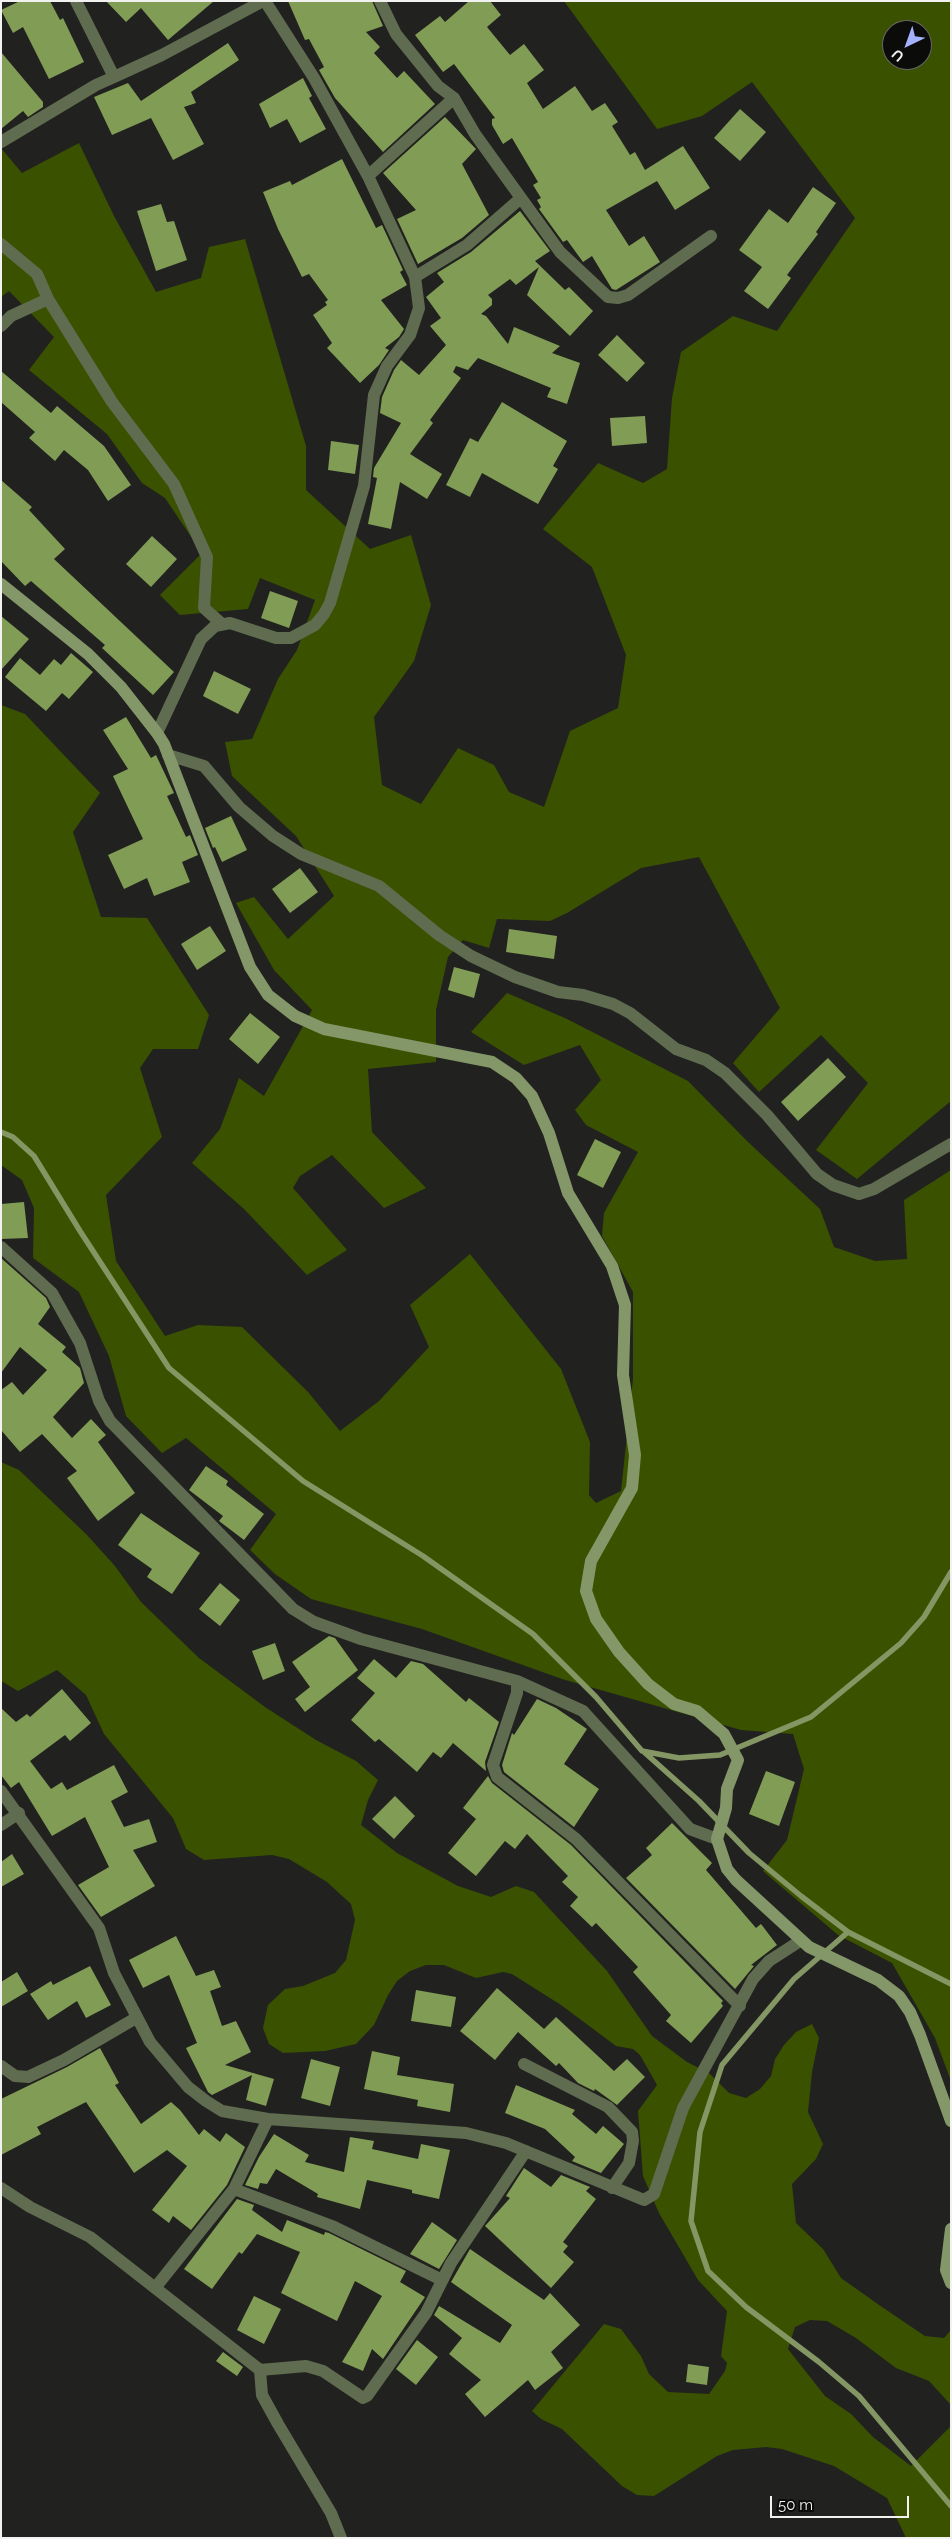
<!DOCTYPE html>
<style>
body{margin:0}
#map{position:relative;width:952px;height:2539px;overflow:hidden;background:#21221f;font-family:Raleway,sans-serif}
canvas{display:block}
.frame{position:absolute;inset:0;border:2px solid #f2f2f1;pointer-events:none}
.north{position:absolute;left:882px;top:20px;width:50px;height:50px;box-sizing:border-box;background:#0b0b0a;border:1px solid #676766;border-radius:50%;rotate:222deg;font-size:14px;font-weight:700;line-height:20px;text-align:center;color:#f2f2f1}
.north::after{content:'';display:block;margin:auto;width:18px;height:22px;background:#a4b1fc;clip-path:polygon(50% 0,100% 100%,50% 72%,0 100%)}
.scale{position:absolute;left:770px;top:2496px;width:139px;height:22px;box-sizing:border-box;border:2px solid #f2f2f1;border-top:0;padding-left:6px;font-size:15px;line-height:18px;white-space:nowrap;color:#f2f2f1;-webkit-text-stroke:4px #0b0b0a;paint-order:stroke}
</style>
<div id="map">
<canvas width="952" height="2539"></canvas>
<div class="frame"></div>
<div class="north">U</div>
<div class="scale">50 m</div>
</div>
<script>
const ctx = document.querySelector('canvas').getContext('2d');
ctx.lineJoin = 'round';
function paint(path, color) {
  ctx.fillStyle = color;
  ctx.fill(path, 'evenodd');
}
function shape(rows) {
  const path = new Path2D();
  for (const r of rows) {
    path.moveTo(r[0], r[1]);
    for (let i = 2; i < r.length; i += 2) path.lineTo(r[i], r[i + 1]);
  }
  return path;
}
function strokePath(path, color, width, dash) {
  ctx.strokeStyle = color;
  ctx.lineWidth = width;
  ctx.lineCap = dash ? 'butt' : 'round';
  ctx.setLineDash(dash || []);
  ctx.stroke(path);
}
paint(shape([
 [564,1,951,1,951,1101,857,1179,816,1150,868,1083,821,1035,759,1092,733,1063,780,1008,699,857,641,868,567,913,550,921,497,919,489,948,463,940,448,957,436,1010,436,1062,368,1069,372,1132,426,1188,384,1208,332,1155,300,1176,293,1188,347,1250,307,1275,244,1209,192,1163,220,1129,239,1078,264,1096,312,1010,274,970,236,903,254,897,288,939,334,896,296,836,232,776,225,742,252,739,278,679,297,650,315,600,260,578,248,609,180,615,160,595,202,553,165,498,142,483,107,434,29,370,54,337,9,291,1,297,1,148,22,173,79,143,114,216,156,292,201,278,209,247,245,239,306,446,306,490,370,549,411,535,431,605,414,661,374,717,382,785,421,804,458,748,494,765,509,792,544,807,570,731,618,708,626,655,592,567,543,529,598,463,643,483,667,469,672,398,681,352,733,316,777,331,855,218,752,82,702,116,657,129],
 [892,30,922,30,922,60,892,60],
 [1,705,25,714,100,793,73,832,101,917,147,918,209,1015,198,1049,153,1049,140,1068,162,1137,106,1195,116,1261,165,1336,198,1325,242,1327,308,1392,340,1431,379,1401,429,1347,410,1305,470,1254,561,1369,590,1442,589,1495,596,1503,621,1491,633,1379,633,1292,602,1236,604,1213,638,1152,586,1125,575,1110,601,1080,580,1045,524,1065,471,1032,507,993,567,1019,688,1081,747,1141,820,1209,834,1247,875,1261,907,1259,904,1200,951,1170,951,2081,935,2038,892,1963,838,1935,763,1871,787,1840,804,1769,793,1734,741,1730,562,1679,422,1629,311,1599,275,1574,250,1550,276,1514,186,1438,162,1453,126,1416,109,1356,79,1292,33,1258,34,1208,22,1180,1,1165],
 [1,1462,19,1470,87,1535,115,1566,141,1602,199,1658,265,1707,316,1740,356,1761,378,1780,368,1800,361,1825,397,1853,458,1886,491,1897,516,1886,534,1892,607,1971,652,2036,687,2062,709,2073,729,2093,746,2098,760,2089,771,2076,775,2059,784,2045,796,2032,812,2024,819,2038,812,2072,808,2112,823,2144,816,2159,792,2184,796,2223,823,2249,841,2278,882,2307,925,2336,944,2338,951,2330,951,2405,929,2381,896,2368,856,2338,827,2321,810,2320,795,2327,788,2349,825,2396,851,2414,873,2437,911,2466,951,2426,951,2538,906,2538,887,2498,834,2466,782,2449,766,2447,733,2450,717,2456,654,2496,637,2495,622,2486,562,2429,541,2419,532,2411,604,2324,621,2329,641,2356,649,2374,668,2392,709,2394,725,2371,727,2363,721,2356,727,2311,698,2280,659,2213,643,2176,638,2111,657,2085,640,2055,633,2049,616,2046,561,2005,512,1974,503,1972,476,1978,444,1965,426,1965,410,1971,397,1981,388,1995,374,2025,356,2044,325,2051,283,2053,269,2044,263,2028,268,2005,285,1989,303,1986,335,1973,346,1960,355,1920,351,1904,327,1882,289,1859,272,1855,204,1860,186,1849,173,1818,104,1734,86,1695,57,1670,18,1691,1,1681]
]), '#3a5100');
strokePath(shape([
 [1,1132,13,1137,34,1156,80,1231,169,1368,303,1481,423,1556,533,1634,596,1697,642,1751,679,1758,720,1755,811,1717,901,1643,924,1617,951,1572],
 [644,1752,699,1801,749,1853,801,1896,848,1932,951,1984],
 [848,1932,794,1979,722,2065,700,2132,691,2221,708,2271,746,2307,819,2362,859,2396,951,2506]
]), '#849663', 5.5);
paint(shape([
 [20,1,50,1,60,20,63,18,84,62,49,79,23,27,13,33,1,10],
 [106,1,214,1,168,40,141,8,126,22],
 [288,1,372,1,383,26,366,32,380,47,374,53,397,78,404,71,435,104,383,152,335,98,319,70,324,67,309,39,305,40],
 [469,1,490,1,501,15,487,27,510,55,524,44,544,70,527,83,543,109,575,86,592,111,605,103,618,122,612,126,630,155,635,152,645,170,683,146,710,188,675,210,657,181,606,210,629,246,644,236,660,262,616,290,612,289,592,256,583,262,567,240,563,242,539,209,541,207,537,200,541,198,533,185,538,182,512,138,503,144,492,125,492,119,495,118,454,64,443,72,415,35,440,16,445,22],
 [228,43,239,60,191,92,196,103,184,107,204,144,173,160,151,118,112,135,94,97,128,83,141,101],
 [1,52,43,102,43,107,28,117,23,111,1,129],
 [303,78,312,96,309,98,326,129,300,143,287,119,270,128,259,104],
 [740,109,766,132,740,161,714,138],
 [445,117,476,149,462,164,489,215,462,238,418,264,397,219,416,210,383,173],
 [342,159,376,228,382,225,403,270,400,272,407,285,381,300,404,329,399,337,385,348,389,350,379,365,360,383,327,348,332,343,313,315,327,305,325,302,328,300,309,274,302,277,278,229,263,192,290,181,292,185],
 [813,187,836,203,816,232,818,234,787,275,791,278,768,309,744,291,762,267,739,250,769,209,788,223],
 [161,204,167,222,174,221,187,260,156,271,137,211],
 [520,211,550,251,535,261,565,290,569,287,593,311,570,336,527,295,539,267,516,285,510,279,488,295,492,299,492,305,481,314,486,316,508,344,514,327,560,346,552,353,580,363,567,404,547,397,551,388,478,358,468,370,456,366,453,372,461,378,430,420,433,423,410,454,442,474,427,499,400,482,391,529,368,524,377,478,373,477,374,468,401,423,380,413,382,397,394,370,401,360,419,375,446,345,430,326,441,318,426,297,444,282,437,273,471,252],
 [617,335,645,363,627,382,598,355],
 [1,371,51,413,57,406,104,446,131,485,108,501,88,470,64,450,55,461,29,438,35,432,1,402],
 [502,402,567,441,553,466,558,469,538,504,482,473,470,497,446,485,470,438,478,442],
 [645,416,647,443,612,446,610,418],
 [331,441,359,445,355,474,328,470],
 [1,480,32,507,29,510,65,549,54,559,174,672,153,695,102,648,105,645,31,581,25,586,1,561],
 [152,536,177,559,151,587,126,564],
 [270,591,298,601,289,628,261,618],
 [1,616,29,639,1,670],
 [71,653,93,672,69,699,62,693,46,711,5,677,20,658,40,675,54,659,61,665],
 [214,671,251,689,238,714,203,696],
 [126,717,151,758,156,755,174,793,167,796,186,837,190,835,198,855,182,862,190,882,154,896,147,878,124,889,108,855,143,839,113,776,128,769,103,730],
 [231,816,247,850,222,862,215,847,213,848,205,828],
 [300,868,318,892,290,913,272,889],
 [210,926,226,951,197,970,181,944],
 [509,929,557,936,554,959,506,952],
 [454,967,480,974,474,998,448,990],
 [250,1013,280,1037,258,1064,229,1039],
 [828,1058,846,1077,798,1121,781,1102],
 [595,1139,621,1152,603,1188,577,1175],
 [24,1202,28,1238,1,1239,1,1204],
 [1,1258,46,1298,50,1307,38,1324,66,1347,62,1352,80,1368,84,1383,53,1417,72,1438,91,1419,106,1435,98,1442,135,1493,98,1521,67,1478,77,1471,42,1434,20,1452,1,1430,1,1390,12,1382,23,1395,47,1370,20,1347,1,1373],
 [206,1466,228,1481,226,1485,264,1514,244,1540,219,1521,223,1516,189,1490],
 [141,1513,200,1553,172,1594,147,1577,152,1569,118,1545],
 [220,1583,240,1600,220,1626,199,1609],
 [329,1636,335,1638,358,1670,305,1712,295,1699,310,1687,292,1662],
 [275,1643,285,1671,263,1680,252,1651],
 [374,1659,396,1678,411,1661,423,1664,466,1702,469,1698,499,1722,485,1762,486,1771,453,1743,441,1758,433,1752,417,1772,379,1739,375,1742,351,1720,375,1693,357,1678],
 [62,1689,91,1723,70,1741,65,1735,30,1761,51,1789,62,1782,67,1790,114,1765,128,1792,111,1801,124,1827,149,1819,157,1842,133,1850,155,1886,101,1917,78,1885,109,1867,85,1817,52,1836,19,1782,11,1788,1,1775,1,1708,16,1722,27,1714,30,1717],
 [537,1699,556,1708,587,1729,564,1764,599,1789,574,1827,504,1772,502,1765,512,1733,514,1735],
 [766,1771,795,1782,779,1826,749,1814],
 [488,1776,492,1783,571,1845,723,2001,721,2003,723,2006,691,2043,666,2021,671,2015,633,1972,638,1967,596,1923,592,1927,570,1906,578,1897,562,1882,568,1876,527,1834,515,1849,505,1841,476,1876,448,1853,476,1819,463,1808],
 [395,1796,415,1816,394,1839,372,1819],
 [672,1823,712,1863,706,1870,756,1928,761,1924,777,1945,751,1965,754,1966,735,1989,626,1878,652,1855,646,1848],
 [12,1854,24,1874,1,1887,1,1862],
 [176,1936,196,1976,214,1970,221,1987,210,1991,222,2026,236,2021,251,2052,225,2065,274,2079,266,2106,246,2100,252,2075,212,2095,208,2092,186,2048,197,2043,169,1975,143,1988,129,1960],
 [90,1966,111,2005,86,2018,77,2001,48,2020,30,1994,51,1981,53,1985],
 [17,1972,28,1991,1,2007,1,1982],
 [497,1988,544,2029,556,2017,614,2071,627,2059,645,2077,617,2105,595,2089,594,2091,578,2083,559,2063,556,2066,518,2032,495,2060,460,2031],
 [416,1990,456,1997,451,2027,411,2021],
 [100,2048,119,2083,115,2085,141,2124,171,2102,180,2110,199,2135,204,2129,220,2142,226,2133,245,2147,227,2185,191,2230,173,2216,169,2223,152,2210,187,2166,167,2150,134,2173,86,2102,37,2127,41,2134,1,2155,1,2099,67,2067],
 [372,2051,400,2057,397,2075,454,2084,450,2112,417,2106,418,2100,364,2089],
 [311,2059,340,2067,330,2106,301,2098],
 [516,2085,575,2110,572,2114,596,2134,603,2126,624,2144,601,2173,572,2161,575,2157,545,2129,505,2113],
 [274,2134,309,2155,305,2162,344,2172,350,2137,374,2141,372,2149,418,2159,421,2144,450,2150,439,2199,412,2193,412,2190,367,2180,360,2209,317,2197,318,2194,276,2169,267,2184,260,2183,258,2189,245,2185,259,2157],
 [524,2168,551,2187,561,2175,590,2187,586,2191,596,2199,563,2242,568,2246,563,2252,574,2262,551,2288,485,2226,510,2198,506,2196],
 [237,2199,254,2205,252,2210,282,2232,287,2220,324,2235,325,2232,329,2233,406,2271,400,2282,425,2297,383,2359,372,2349,363,2371,342,2362,382,2296,355,2281,337,2321,281,2293,300,2252,257,2234,242,2254,239,2252,212,2289,184,2269],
 [432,2222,457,2240,439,2269,410,2254],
 [470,2249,544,2300,550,2293,580,2325,551,2352,563,2368,535,2390,528,2380,485,2417,465,2394,481,2380,449,2354,462,2338,434,2315,439,2306,500,2343,512,2325,451,2282],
 [254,2296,281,2309,264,2344,237,2330],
 [417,2340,438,2357,416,2385,396,2369],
 [223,2352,243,2367,237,2376,216,2361],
 [688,2364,709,2367,707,2385,686,2382]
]), '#819c55');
strokePath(shape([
 [76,1,114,77,162,55,263,1],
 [380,1,396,34,438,86,454,98,475,134,521,198,467,245,415,277],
 [1,142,96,85,114,77],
 [368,176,454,98],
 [521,198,560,252,608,297,618,298,628,295,711,236],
 [1,244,37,274,48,299,112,402,174,484,207,557,204,608,222,624],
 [1,326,11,316,48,299],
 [157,733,201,639,215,626,230,623,276,638,291,638,315,625,324,614,330,603,364,486,374,395,387,366,410,335,419,308,415,277,368,176,314,78,265,1],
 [168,755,204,766,239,807,273,836,301,854,379,886,439,935,471,956,515,977,558,992,583,995,613,1004,630,1013,676,1049,706,1060,725,1073,767,1115,817,1174,833,1185,859,1194,874,1189,951,1144],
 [1,1247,52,1293,80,1343,99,1401,110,1421,293,1609,314,1622,361,1639,517,1681,583,1711,690,1829,717,1839],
 [517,1681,517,1693,493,1765,497,1777,576,1839,740,2006],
 [1,1791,99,1928,114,1973,150,2042,188,2087,206,2101,222,2111,268,2119,466,2133,506,2143,644,2200,654,2194,683,2108,753,1979,769,1961,800,1941],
 [1,1825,19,1813],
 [524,2064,608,2107,632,2132,633,2141,629,2163,612,2188],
 [1,2066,15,2076,28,2077,64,2060,136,2018],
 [1,2188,30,2207,90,2237,260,2370,306,2366,323,2371,363,2398,367,2396,426,2313,451,2263,526,2151],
 [234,2189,332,2226,442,2280],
 [155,2288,234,2189,268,2119],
 [260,2370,262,2395,278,2424,331,2513,341,2538]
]), '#606c4f', 12);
strokePath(shape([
 [1,584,88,654,121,687,157,733,164,744,250,967,268,995,295,1016,324,1029,492,1062,516,1078,532,1096,549,1133,568,1193,612,1266,625,1305,623,1375,635,1455,632,1488,591,1561,586,1591,596,1619,619,1652,648,1684,674,1704,697,1711,724,1734,738,1760,727,1789,726,1808,717,1839,727,1869,736,1880,809,1947,878,1980,899,1996,910,2012,920,2035,951,2121],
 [951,2229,946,2270,951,2283]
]), '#849768', 12);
</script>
